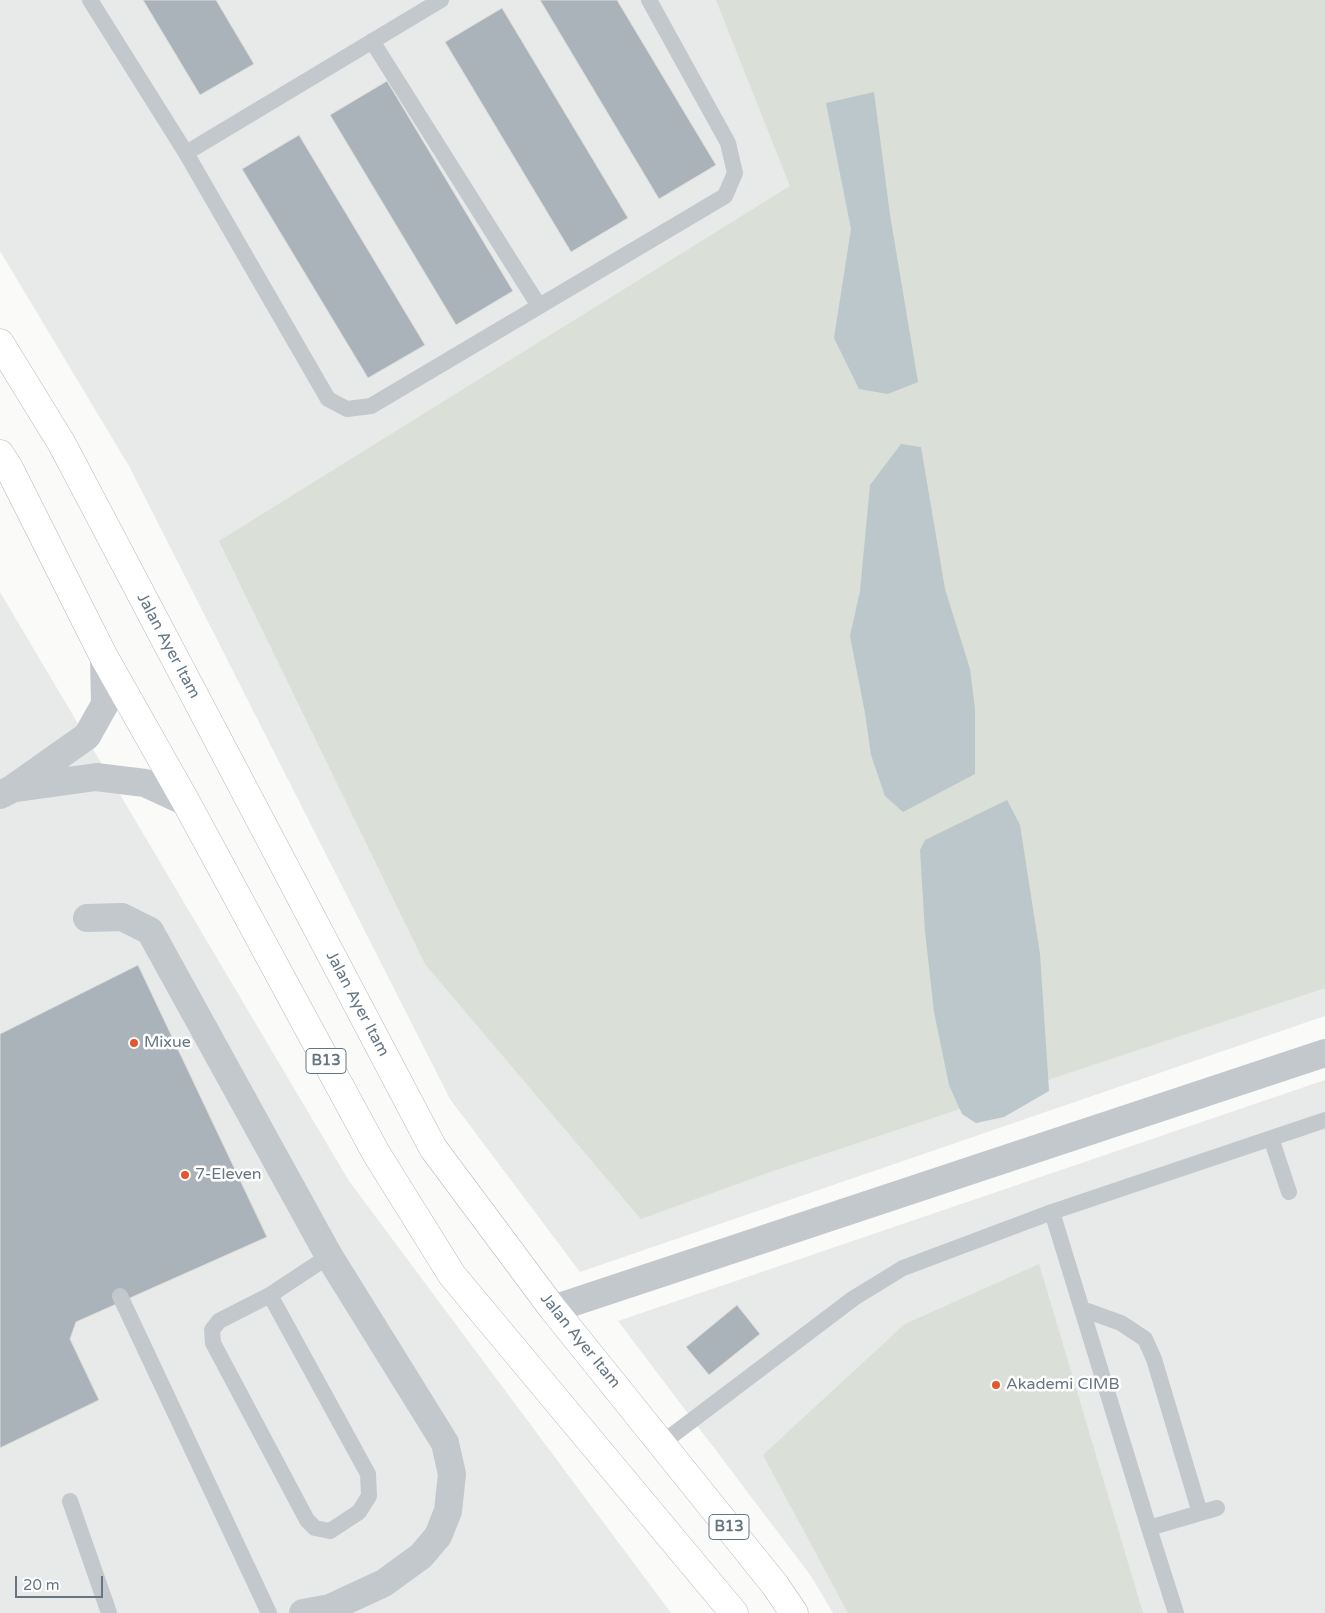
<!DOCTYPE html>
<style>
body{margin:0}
#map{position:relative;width:1325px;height:1613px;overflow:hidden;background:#fafaf8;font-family:"Varela Round",sans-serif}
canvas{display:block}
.scale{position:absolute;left:15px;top:1576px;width:88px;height:22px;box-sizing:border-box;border:2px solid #657683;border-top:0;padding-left:6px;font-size:15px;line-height:18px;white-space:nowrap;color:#657683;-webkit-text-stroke:4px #fff;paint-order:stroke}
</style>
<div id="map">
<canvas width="1325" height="1613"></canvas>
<div class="scale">20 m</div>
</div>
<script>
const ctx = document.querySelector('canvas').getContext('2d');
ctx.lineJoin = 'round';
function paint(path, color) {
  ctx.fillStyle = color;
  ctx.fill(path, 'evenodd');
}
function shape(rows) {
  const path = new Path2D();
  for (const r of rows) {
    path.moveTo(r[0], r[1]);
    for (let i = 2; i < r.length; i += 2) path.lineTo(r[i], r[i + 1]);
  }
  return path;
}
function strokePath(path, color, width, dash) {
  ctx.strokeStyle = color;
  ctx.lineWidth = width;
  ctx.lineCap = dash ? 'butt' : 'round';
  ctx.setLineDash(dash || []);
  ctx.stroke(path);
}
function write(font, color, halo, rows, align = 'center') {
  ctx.font = font + ' "Varela Round",sans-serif';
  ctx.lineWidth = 5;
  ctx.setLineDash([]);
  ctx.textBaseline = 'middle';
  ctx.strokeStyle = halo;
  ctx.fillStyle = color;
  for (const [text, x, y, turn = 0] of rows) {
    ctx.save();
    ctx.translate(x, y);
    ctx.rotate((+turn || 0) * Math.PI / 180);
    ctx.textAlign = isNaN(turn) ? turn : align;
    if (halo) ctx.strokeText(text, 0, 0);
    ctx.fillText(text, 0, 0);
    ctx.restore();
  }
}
paint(shape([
 [0,0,1325,0,1325,1016,580,1272,450,1099,129,466,0,251],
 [0,592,349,1181,671,1613,0,1613],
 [1325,1080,1325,1613,833,1613,811,1576,618,1321]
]), '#e8e9e9');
paint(shape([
 [716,0,1325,0,1325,988,770,1172,641,1219,425,964,219,541,790,186],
 [1039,1264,1143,1613,848,1613,763,1455,905,1324]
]), '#dadfd7');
paint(shape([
 [874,92,890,215,918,382,888,394,859,389,834,338,851,229,826,103],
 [901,444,921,447,945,589,970,669,975,709,975,774,903,812,885,796,871,755,865,713,850,636,860,591,870,485],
 [1007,800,1020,825,1040,954,1049,1091,1004,1117,976,1123,962,1114,949,1085,934,1012,925,931,920,850,925,840]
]), '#bbc7cb');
const building = shape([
 [143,0,216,0,254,64,200,95,143,0],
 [540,0,617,0,716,165,659,199,540,0],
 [502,8,628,218,571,252,445,42,502,8],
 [387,81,513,291,456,325,330,115,387,81],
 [299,135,425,345,368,378,242,169,299,135],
 [138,965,267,1237,76,1322,70,1339,99,1400,0,1448,0,1034,138,965],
 [737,1305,760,1334,709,1375,686,1347,737,1305]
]);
paint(building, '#aab3b9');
strokePath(building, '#dcdcda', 1);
const primary = shape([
 [0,343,62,444,433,1148,553,1309,775,1585,794,1613],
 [0,454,9,468,104,657,186,802,376,1153,452,1275,734,1613]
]);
strokePath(primary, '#b5babe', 29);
strokePath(shape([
 [90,0,186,153,328,399,347,409,371,406,725,196,735,173,728,143,649,0],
 [372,41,539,306],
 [186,153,441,0],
 [1271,1138,1289,1192],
 [1052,1212,1149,1528,1176,1613],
 [270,1295,368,1474,369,1496,359,1512,330,1531,315,1528,307,1520,213,1343,212,1330,219,1321,270,1295,329,1256],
 [120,1296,269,1613],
 [1082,1309,1121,1323,1145,1339,1154,1359,1200,1513],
 [662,1443,854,1298,903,1268,1052,1212,1325,1120],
 [70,1501,109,1613],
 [1149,1528,1217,1508]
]), '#c3c8cc', 16);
strokePath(shape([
 [17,788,96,777,145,783,186,802],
 [0,795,12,789,87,736,105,704,104,657],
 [87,918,122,917,150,931,329,1256,445,1443,452,1474,448,1511,438,1536,421,1556,384,1583,330,1608,303,1613],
 [553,1309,1325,1053]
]), '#c3c8cc', 28);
strokePath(primary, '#fff', 28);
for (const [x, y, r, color] of [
 [134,1043,5,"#e4572e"],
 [185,1175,5,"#e4572e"],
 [996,1385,5,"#e4572e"]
]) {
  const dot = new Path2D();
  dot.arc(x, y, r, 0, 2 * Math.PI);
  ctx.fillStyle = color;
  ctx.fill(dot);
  strokePath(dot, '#fff', 2);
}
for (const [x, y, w] of [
 [326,1061,40],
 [729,1527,40]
]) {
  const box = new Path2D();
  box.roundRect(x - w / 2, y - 12.5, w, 25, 4);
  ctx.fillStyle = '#fff';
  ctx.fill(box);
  strokePath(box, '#657683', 1);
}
write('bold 15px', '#657683', null, [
 ["B13",326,1061],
 ["B13",729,1527]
]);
write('16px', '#657683', '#fff', [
 ["Jalan Ayer Itam",168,646,62],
 ["Jalan Ayer Itam",357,1004,62],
 ["Jalan Ayer Itam",580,1341,51]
]);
write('16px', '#657683', '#fff', [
 ["Mixue",144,1043],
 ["7-Eleven",195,1175],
 ["Akademi CIMB",1006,1385]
], 'left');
</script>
